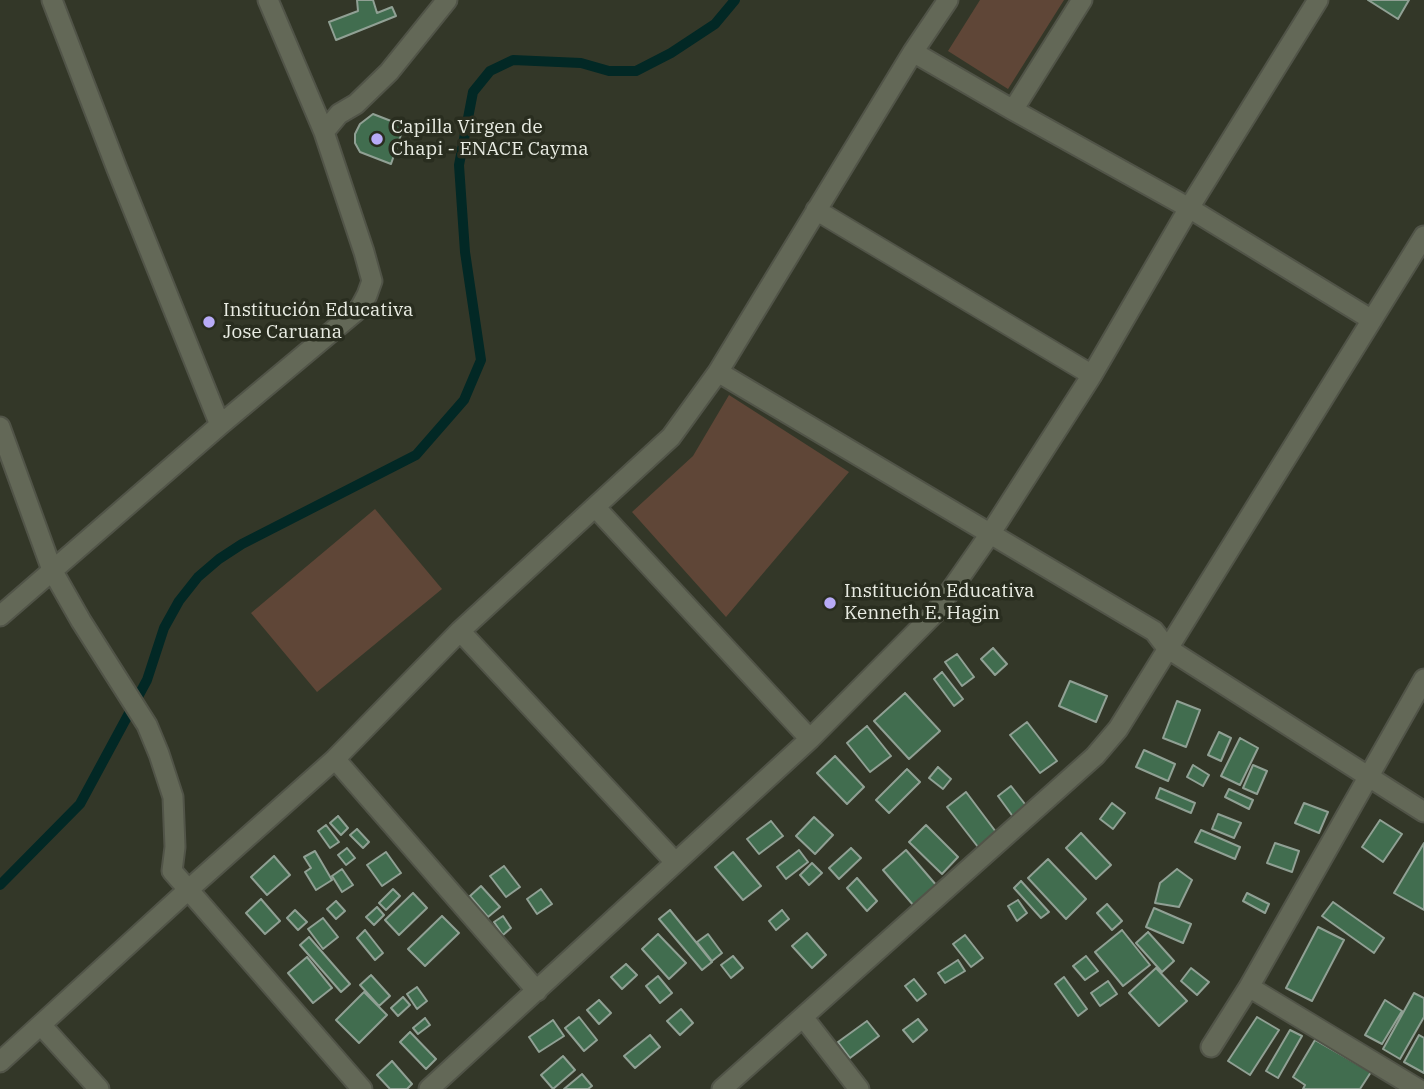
<!DOCTYPE html>
<meta charset="utf-8">
<style>
body{margin:0}
canvas{display:block;background:#333728}
</style>
<canvas width="1424" height="1089"></canvas>
<script>
const ctx = document.querySelector('canvas').getContext('2d');
ctx.lineJoin = 'round';
function paint(path, color) {
  ctx.fillStyle = color;
  ctx.fill(path, 'evenodd');
}
function shape(rows) {
  const path = new Path2D();
  for (const r of rows) {
    path.moveTo(r[0], r[1]);
    for (let i = 2; i < r.length; i += 2) path.lineTo(r[i], r[i + 1]);
  }
  return path;
}
function strokePath(path, color, width, dash) {
  ctx.strokeStyle = color;
  ctx.lineWidth = width;
  ctx.lineCap = dash ? 'butt' : 'round';
  ctx.setLineDash(dash || []);
  ctx.stroke(path);
}
function write(font, color, halo, rows, align = 'center') {
  ctx.font = font + ' "IBM Plex Serif",serif';
  ctx.lineWidth = 7;
  ctx.setLineDash([]);
  ctx.textBaseline = 'middle';
  ctx.strokeStyle = halo;
  ctx.fillStyle = color;
  for (const [text, x, y, turn = 0] of rows) {
    ctx.save();
    ctx.translate(x, y);
    ctx.rotate((+turn || 0) * Math.PI / 180);
    ctx.textAlign = isNaN(turn) ? turn : align;
    if (halo) ctx.strokeText(text, 0, 0);
    ctx.fillText(text, 0, 0);
    ctx.restore();
  }
}
paint(shape([
 [980,0,1064,0,1008,89,948,51],
 [729,395,849,472,726,617,632,512,693,456],
 [375,509,442,589,317,692,251,613]
]), '#5f4637');
strokePath(shape([
 [0,885,80,804,147,680,164,628,179,601,198,577,219,559,242,544,416,455,464,400,481,360,465,252,459,165,473,92,490,71,513,60,581,63,609,71,636,71,671,53,715,24,735,0]
]), '#022825', 10);
const building = shape([
 [357,0,373,0,377,13,392,7,396,16,336,40,329,22,358,11,357,0],
 [1368,0,1409,0,1398,19,1368,0],
 [373,114,404,126,391,164,360,152,355,143,355,134,360,124,373,114],
 [993,648,1007,664,995,675,981,659,993,648],
 [957,654,974,677,962,686,945,662,957,654],
 [942,672,963,699,954,706,934,679,942,672],
 [1070,681,1107,696,1096,722,1059,706,1070,681],
 [905,693,940,731,909,759,874,721,905,693],
 [1177,701,1200,710,1186,747,1163,738,1177,701],
 [1027,722,1057,761,1040,773,1010,735,1027,722],
 [867,726,891,756,870,772,847,743,867,726],
 [1219,732,1231,738,1221,761,1208,755,1219,732],
 [1240,738,1258,748,1240,785,1221,776,1240,738],
 [1144,750,1175,764,1168,781,1136,767,1144,750],
 [835,756,864,787,847,804,817,773,835,756],
 [1193,765,1209,775,1203,786,1187,777,1193,765],
 [1253,765,1267,771,1257,794,1243,788,1253,765],
 [938,767,951,779,943,789,929,778,938,767],
 [907,769,920,782,889,813,876,800,907,769],
 [1011,786,1028,808,1014,818,998,796,1011,786],
 [1160,788,1195,803,1191,813,1156,798,1160,788],
 [1229,789,1253,800,1249,809,1225,797,1229,789],
 [966,792,996,832,978,847,947,807,966,792],
 [1112,803,1125,813,1113,829,1100,819,1112,803],
 [1304,803,1328,812,1319,833,1295,823,1304,803],
 [1218,814,1241,823,1234,838,1212,829,1218,814],
 [338,816,348,828,341,835,330,823,338,816],
 [814,817,833,835,815,854,796,836,814,817],
 [1380,820,1402,834,1383,862,1362,847,1380,820],
 [771,821,783,836,759,854,747,839,771,821],
 [326,825,339,842,330,848,318,831,326,825],
 [926,825,958,857,942,874,909,842,926,825],
 [357,829,369,842,363,848,350,835,357,829],
 [1201,830,1240,847,1235,859,1195,842,1201,830],
 [1081,833,1111,865,1096,879,1066,848,1081,833],
 [1275,843,1299,851,1292,872,1267,863,1275,843],
 [1424,843,1424,910,1394,893,1424,843],
 [347,848,355,858,346,865,338,855,347,848],
 [851,848,861,858,839,879,829,868,851,848],
 [799,850,808,862,786,879,777,867,799,850],
 [906,850,937,886,914,906,883,870,906,850],
 [315,851,332,880,316,890,305,872,311,868,304,857,315,851],
 [386,852,401,873,382,886,367,865,386,852],
 [733,852,761,886,743,900,715,867,733,852],
 [274,856,290,875,267,895,251,877,274,856],
 [1048,859,1086,899,1066,919,1028,878,1048,859],
 [812,863,822,873,809,885,800,875,812,863],
 [504,866,520,887,506,897,490,876,504,866],
 [342,869,353,885,342,892,332,876,342,869],
 [1177,869,1192,880,1179,907,1155,903,1160,883,1177,869],
 [857,878,877,901,867,911,847,888,857,878],
 [1021,881,1049,912,1041,918,1014,888,1021,881],
 [481,886,500,907,488,917,470,896,481,886],
 [393,889,400,896,386,910,379,903,393,889],
 [541,889,552,904,537,914,527,899,541,889],
 [413,893,427,908,399,935,385,920,413,893],
 [1247,893,1269,904,1265,913,1243,901,1247,893],
 [261,899,280,921,265,934,246,913,261,899],
 [1018,900,1027,913,1017,921,1008,906,1018,900],
 [336,901,345,911,336,919,327,909,336,901],
 [1333,902,1384,938,1374,953,1322,916,1333,902],
 [1107,904,1122,921,1112,930,1097,913,1107,904],
 [377,907,384,915,374,925,366,917,377,907],
 [1154,908,1191,924,1183,943,1146,927,1154,908],
 [295,910,307,922,298,930,287,918,295,910],
 [670,910,712,962,702,970,659,919,670,910],
 [782,910,789,919,776,930,769,921,782,910],
 [442,916,459,933,425,966,408,949,442,916],
 [503,916,511,928,503,935,494,922,503,916],
 [323,918,338,937,323,949,308,929,323,918],
 [1318,927,1344,940,1312,1001,1286,988,1318,927],
 [365,930,383,953,375,960,357,938,365,930],
 [1122,930,1150,965,1123,986,1095,952,1122,930],
 [1148,932,1174,961,1162,972,1136,943,1148,932],
 [807,933,826,955,812,968,792,946,807,933],
 [658,934,686,963,669,979,642,949,658,934],
 [708,934,722,953,712,961,697,942,708,934],
 [965,935,983,958,971,967,953,944,965,935],
 [309,937,350,984,341,992,300,945,309,937],
 [733,956,743,968,731,978,721,965,733,956],
 [1086,956,1098,971,1085,980,1073,966,1086,956],
 [307,957,332,988,313,1003,288,973,307,957],
 [958,960,965,971,945,983,938,973,958,960],
 [626,964,637,975,622,989,611,977,626,964],
 [1156,968,1187,1001,1159,1026,1129,993,1156,968],
 [1191,968,1209,982,1197,995,1181,981,1191,968],
 [371,975,390,996,379,1006,360,985,371,975],
 [658,976,672,993,660,1003,646,986,658,976],
 [1064,977,1087,1009,1078,1016,1055,984,1064,977],
 [914,979,926,994,917,1001,905,986,914,979],
 [1108,981,1117,994,1100,1006,1091,993,1108,981],
 [417,987,427,1001,417,1009,407,994,417,987],
 [364,992,387,1015,359,1043,336,1020,364,992],
 [1414,993,1424,998,1424,1017,1400,1059,1383,1049,1414,993],
 [403,997,410,1005,398,1016,391,1008,403,997],
 [599,1000,611,1013,599,1024,587,1010,599,1000],
 [1385,1000,1402,1011,1382,1044,1365,1035,1385,1000],
 [681,1009,693,1023,680,1035,667,1021,681,1009],
 [579,1017,597,1040,584,1051,565,1028,579,1017],
 [1257,1017,1279,1030,1250,1075,1228,1061,1257,1017],
 [425,1018,430,1025,418,1034,413,1028,425,1018],
 [918,1019,927,1030,913,1042,903,1030,918,1019],
 [553,1020,564,1036,539,1052,529,1037,553,1020],
 [867,1021,879,1036,850,1058,838,1042,867,1021],
 [1290,1030,1302,1036,1278,1078,1266,1071,1290,1030],
 [410,1032,436,1059,426,1069,400,1042,410,1032],
 [650,1035,660,1047,635,1068,624,1056,650,1035],
 [1419,1035,1424,1038,1424,1073,1404,1062,1419,1035],
 [1315,1040,1371,1072,1360,1089,1303,1089,1305,1085,1293,1077,1315,1040],
 [563,1056,575,1070,553,1089,541,1075,563,1056],
 [392,1061,412,1084,407,1089,390,1089,377,1075,392,1061],
 [582,1074,592,1086,588,1089,564,1089,582,1074]
]);
paint(building, '#416d4f');
strokePath(building, '#90a094', 2);
const minor = shape([
 [52,0,117,169,220,425],
 [913,52,1013,110,1189,208,1372,320],
 [1013,110,1082,0],
 [324,132,339,114,356,104,389,72,447,0],
 [816,210,1092,375],
 [718,372,1154,631,1167,648,1424,812],
 [0,427,52,570,81,621,147,725,159,754,173,797,175,847,172,871,362,1089],
 [596,508,810,739],
 [0,616,220,425,360,308,367,295,372,281,364,252,324,132,268,0],
 [460,631,675,862],
 [335,759,537,991],
 [1249,987,1418,1089],
 [803,1017,859,1089],
 [41,1025,99,1089],
 [1211,1047,1249,987,1424,679],
 [0,1062,188,890,335,759,460,631,671,437,718,372,913,52,948,0],
 [429,1089,810,739,935,613,990,534,1092,375,1189,208,1318,0],
 [722,1089,1095,756,1118,729,1424,236]
]);
strokePath(minor, '#515448', 23);
strokePath(minor, '#636857', 19);
for (const [x, y, r, color] of [
 [377,139,7,"#b8abf7"],
 [209,322,7,"#b8abf7"],
 [830,603,7,"#b8abf7"]
]) {
  const dot = new Path2D();
  dot.arc(x, y, r, 0, 2 * Math.PI);
  ctx.fillStyle = color;
  ctx.fill(dot);
  strokePath(dot, '#292d1f', 2.5);
}
write('19px', '#e9ece3', '#292d1f', [
 ["Capilla Virgen de",391,128],
 ["Chapi - ENACE Cayma",391,150],
 ["Institución Educativa",223,311],
 ["Jose Caruana",223,333],
 ["Institución Educativa",844,592],
 ["Kenneth E. Hagin",844,614]
], 'left');
</script>
